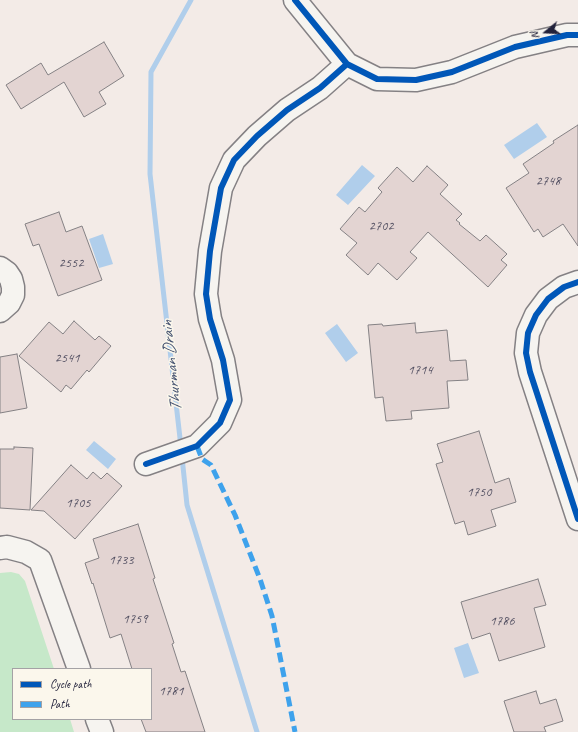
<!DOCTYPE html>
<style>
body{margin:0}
#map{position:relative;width:578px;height:732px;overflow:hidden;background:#f3ebe7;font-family:Caveat,sans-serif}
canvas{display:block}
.legend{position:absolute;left:12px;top:668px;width:140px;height:52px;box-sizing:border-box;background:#fbf7ec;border:1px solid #a4a2a5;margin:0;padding:5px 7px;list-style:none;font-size:12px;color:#22223b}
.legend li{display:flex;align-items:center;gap:8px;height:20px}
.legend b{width:20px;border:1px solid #a4a2a5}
.north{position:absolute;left:526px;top:12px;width:40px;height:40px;-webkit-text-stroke:3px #fbf7ec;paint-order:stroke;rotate:252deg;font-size:11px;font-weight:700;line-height:16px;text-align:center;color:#22223b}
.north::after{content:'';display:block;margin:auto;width:14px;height:18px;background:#22223b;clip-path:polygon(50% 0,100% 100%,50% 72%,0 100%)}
</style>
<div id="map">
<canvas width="578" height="732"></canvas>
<ul class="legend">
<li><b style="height:5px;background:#0057b8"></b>Cycle path</li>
<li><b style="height:5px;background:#3ea2ec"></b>Path</li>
</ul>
<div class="north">N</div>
</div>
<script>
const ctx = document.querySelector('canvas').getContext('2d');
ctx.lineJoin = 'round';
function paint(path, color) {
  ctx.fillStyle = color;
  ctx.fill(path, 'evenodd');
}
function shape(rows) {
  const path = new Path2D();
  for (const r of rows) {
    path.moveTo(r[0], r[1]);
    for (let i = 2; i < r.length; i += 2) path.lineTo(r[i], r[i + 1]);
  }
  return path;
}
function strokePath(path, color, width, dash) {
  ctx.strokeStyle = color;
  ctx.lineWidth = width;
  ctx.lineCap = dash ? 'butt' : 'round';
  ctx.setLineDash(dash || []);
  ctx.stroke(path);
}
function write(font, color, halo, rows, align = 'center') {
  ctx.font = font + ' Caveat,sans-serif';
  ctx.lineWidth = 3;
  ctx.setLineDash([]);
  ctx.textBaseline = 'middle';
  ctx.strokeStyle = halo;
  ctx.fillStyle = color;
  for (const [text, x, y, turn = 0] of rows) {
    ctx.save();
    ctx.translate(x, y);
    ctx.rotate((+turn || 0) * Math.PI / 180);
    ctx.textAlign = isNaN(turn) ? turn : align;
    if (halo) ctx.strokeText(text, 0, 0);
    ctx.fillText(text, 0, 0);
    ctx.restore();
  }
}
paint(shape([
 [11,572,19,574,25,581,54,669,13,669,13,719,70,719,74,732,0,732,0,573]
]), '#c6e8c9');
paint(shape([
 [537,123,547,137,514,159,504,145],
 [362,165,375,176,348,205,336,195],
 [103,234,113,264,99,268,89,239],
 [337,324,358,353,346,362,325,333],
 [94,441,116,459,108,469,86,450],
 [468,643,479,673,464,678,454,648]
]), '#b0ceeb');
strokePath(shape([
 [181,447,150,174,151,72,191,0],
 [182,457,187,505,257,732]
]), '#b0ceeb', 5);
const building = shape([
 [104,42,124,76,99,92,106,104,84,117,64,82,21,109,6,85,41,63,48,75,104,42],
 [578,125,578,246,563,224,543,237,538,229,534,232,506,188,529,173,523,164,554,143,553,141,578,125],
 [427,166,448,185,440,194,462,214,456,220,460,223,459,224,480,241,486,235,507,254,501,260,507,265,488,287,428,232,410,252,417,258,397,280,378,263,368,275,346,255,357,243,340,229,359,207,365,212,382,192,378,188,397,167,413,182,427,166],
 [59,212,66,232,82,226,102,280,58,296,39,244,33,246,25,224,59,212],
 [74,321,95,340,99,336,111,346,89,372,87,370,71,389,66,385,61,392,19,356,49,322,63,334,74,321],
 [415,323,416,333,447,330,450,361,466,360,468,380,447,381,449,408,411,411,412,419,386,421,383,397,375,398,368,325,382,324,383,326,415,323],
 [17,354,27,408,0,413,0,357,17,354],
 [479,431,495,483,509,478,516,502,491,510,496,526,468,535,464,521,455,524,436,464,443,462,437,444,479,431],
 [14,447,33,448,30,510,0,508,0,449,14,449,14,447],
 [71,465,87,479,93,472,101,479,107,473,122,486,75,539,44,511,31,510,71,465],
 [138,524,155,578,153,579,174,643,172,644,181,672,185,671,205,732,146,732,141,719,151,719,151,669,132,669,121,634,110,638,93,583,92,584,85,563,99,558,93,539,138,524],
 [538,579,546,605,534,608,545,647,499,661,490,633,472,639,461,602,538,579],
 [536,691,540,704,556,699,563,721,544,727,546,732,514,732,504,701,536,691]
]);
paint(building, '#e3d4d2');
strokePath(building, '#848184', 1);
const minor = shape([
 [295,0,347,64,377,79,416,80,452,72,515,47,567,35,578,35],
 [0,268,7,273,11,279,13,287,13,295,9,303,0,311],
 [578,282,564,287,548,299,536,315,528,333,526,353,530,372,578,519],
 [146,464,197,446,220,423,230,400,223,360,210,319,206,294,210,251,221,188,234,160,257,136,287,110,320,88,347,64],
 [0,548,7,547,26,552,40,560,79,669],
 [97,719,102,732]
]);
strokePath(minor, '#848184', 25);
strokePath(minor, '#f6f4f0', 22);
strokePath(shape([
 [197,446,202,459,211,465,235,515,260,579,272,616,295,732]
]), '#3ea2ec', 5, [10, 5]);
strokePath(shape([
 [295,0,347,64,377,79,416,80,452,72,515,47,567,35,578,35],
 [578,282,564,287,548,299,536,315,528,333,526,353,530,372,578,519],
 [146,464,197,446,220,423,230,400,223,360,210,319,206,294,210,251,221,188,234,160,257,136,287,110,320,88,347,64]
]), '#0057b8', 6);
write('14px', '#535062', null, [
 ["2748",548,181],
 ["2702",381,226],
 ["2552",71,263],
 ["2541",67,358],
 ["1714",420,370],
 ["1750",479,492],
 ["1705",78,503],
 ["1733",121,560],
 ["1759",135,619],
 ["1786",502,621],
 ["1781",171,691]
]);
write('italic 17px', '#445270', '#fbf7ec', [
 ["Thurman Drain",172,366,-96]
]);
</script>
